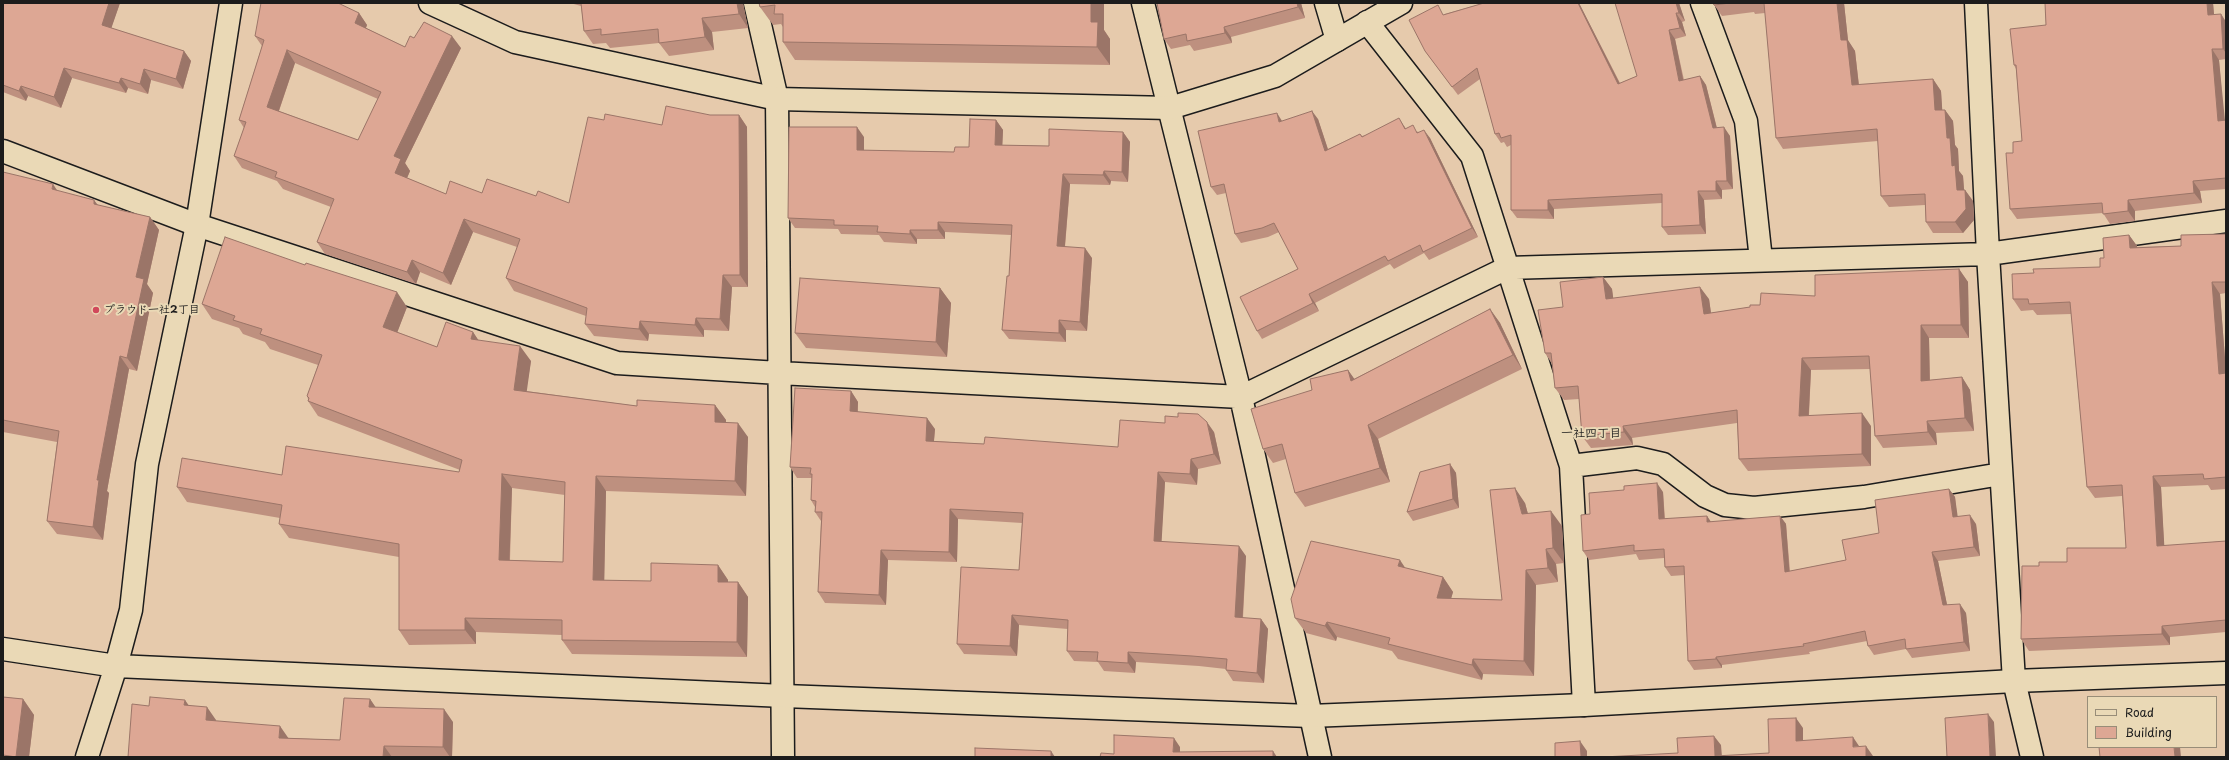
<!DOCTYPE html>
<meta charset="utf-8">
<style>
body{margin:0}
#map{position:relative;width:2229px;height:760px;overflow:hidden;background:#e6caac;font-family:"Playpen Sans",sans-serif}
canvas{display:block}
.frame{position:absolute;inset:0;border:4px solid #1c1c1c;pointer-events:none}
.legend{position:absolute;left:2087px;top:696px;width:130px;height:52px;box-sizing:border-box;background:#ead9b6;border:1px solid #988d78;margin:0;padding:5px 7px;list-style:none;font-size:12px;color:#1c1c1c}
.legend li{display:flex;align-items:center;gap:8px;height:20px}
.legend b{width:20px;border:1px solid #988d78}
</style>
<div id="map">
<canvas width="2229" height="760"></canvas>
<div class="frame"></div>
<ul class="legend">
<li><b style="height:5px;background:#ead9b6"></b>Road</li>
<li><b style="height:11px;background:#dda794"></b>Building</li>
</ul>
</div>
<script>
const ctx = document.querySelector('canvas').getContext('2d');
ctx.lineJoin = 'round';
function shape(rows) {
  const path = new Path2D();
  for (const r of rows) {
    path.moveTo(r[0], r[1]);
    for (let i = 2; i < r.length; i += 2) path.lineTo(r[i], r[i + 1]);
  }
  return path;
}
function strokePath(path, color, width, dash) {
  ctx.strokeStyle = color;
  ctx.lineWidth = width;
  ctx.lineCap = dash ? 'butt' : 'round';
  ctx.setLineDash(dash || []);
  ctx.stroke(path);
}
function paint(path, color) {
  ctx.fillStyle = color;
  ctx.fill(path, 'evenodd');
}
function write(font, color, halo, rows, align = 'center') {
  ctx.font = font + ' "Playpen Sans","Klee One",sans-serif';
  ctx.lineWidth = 4;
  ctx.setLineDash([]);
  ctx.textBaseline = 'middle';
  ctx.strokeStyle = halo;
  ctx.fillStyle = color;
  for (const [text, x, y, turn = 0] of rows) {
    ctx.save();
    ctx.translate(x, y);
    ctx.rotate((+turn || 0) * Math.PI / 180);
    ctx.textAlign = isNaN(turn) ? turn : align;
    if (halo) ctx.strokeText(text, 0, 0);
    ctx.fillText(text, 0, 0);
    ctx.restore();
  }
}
const minor = shape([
 [755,3,777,99,783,757],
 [1143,3,1241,397,1320,757],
 [1326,3,1337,40],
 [1702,3,1746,121,1761,260],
 [1976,3,1988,254,2014,681,2032,757],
 [1367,22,1472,156,1571,466,1584,705],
 [3,151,197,225,617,363,779,373,1241,397,1507,268,1988,254,2226,221],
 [1571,466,1637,458,1663,464,1705,496,1725,505,1754,508,1864,497,2001,474]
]);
const tertiary = shape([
 [430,3,515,42,777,99,1170,108,1275,76,1401,3],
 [3,649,116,666,784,696,1310,716,1584,705,2014,681,2226,673],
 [87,757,116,666,131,610,147,464,197,225,231,3]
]);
strokePath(minor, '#1c1c1c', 25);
strokePath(tertiary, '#1c1c1c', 25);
strokePath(minor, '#ead9b6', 22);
strokePath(tertiary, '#ead9b6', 22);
paint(shape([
 [3,3,120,3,111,28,184,51,191,61,183,89,151,80,148,94,128,88,126,93,72,78,61,108,28,96,26,101,3,92],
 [570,3,743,3,748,28,712,32,714,50,669,56,659,43,610,48,606,43,593,44,584,31,581,6],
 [759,3,1104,30,1110,39,1110,65,795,60,783,42,783,27,781,24,773,25,760,7],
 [1157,3,1301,3,1305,18,1231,37,1232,43,1194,51,1190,45,1171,49,1164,39],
 [1484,3,1579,3,1620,83,1637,76,1679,3,1685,21,1682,22,1686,36,1675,39,1684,80,1700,76,1706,85,1717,128,1730,136,1733,189,1722,190,1722,199,1704,200,1706,234,1668,235,1662,227,1662,203,1554,209,1554,219,1517,218,1511,210,1511,145,1507,147,1504,142,1501,143,1495,134,1480,79,1458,95,1425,51,1445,14],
 [1713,3,1844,3,1848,41,1855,51,1859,85,1933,79,1941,91,1942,110,1945,110,1953,121,1955,145,1958,149,1959,171,1963,176,1964,190,1965,190,1973,201,1974,220,1963,233,1933,233,1926,222,1925,205,1889,207,1881,196,1878,141,1783,149,1776,138,1765,13,1755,14,1754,12,1722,16,1714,5],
 [2045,3,2213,3,2214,15,2221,14,2226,22,2226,59,2219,60,2224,120,2226,120,2226,189,2200,191,2202,203,2135,211,2135,221,2110,224,2103,213,2017,219,2010,209,2013,153,2022,141,2016,69,2014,65,2046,25],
 [359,13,367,25,366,28,405,47,414,38,461,48,405,163,410,171,407,178,446,194,482,193,536,196,569,203,604,120,662,125,710,115,739,115,747,127,748,287,732,287,729,331,704,330,704,337,649,334,648,341,594,336,585,324,586,316,514,291,506,278,517,247,473,232,451,285,420,272,416,284,325,254,317,242,331,207,283,189,277,181,242,168,234,156,244,128,239,120,262,46,255,36],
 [295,63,378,99,358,140,279,111],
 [1318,119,1328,149,1360,134,1362,136,1404,126,1406,129,1419,132,1430,138,1478,237,1429,260,1424,253,1394,269,1390,264,1315,303,1319,311,1262,339,1257,331,1298,269,1279,232,1268,237,1241,243,1235,234,1226,193,1217,195,1211,187,1283,121],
 [996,120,1003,130,1002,145,1049,146,1123,132,1130,142,1128,182,1111,181,1110,185,1070,184,1065,247,1092,258,1087,331,1066,330,1066,342,1009,339,1002,330,1009,276,1011,235,945,232,945,239,917,239,917,244,884,242,879,235,841,234,838,229,795,228,788,218,864,137,864,150,954,152,969,147],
 [3,172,98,205,150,217,159,230,147,284,153,293,137,371,129,369,107,491,109,493,103,540,57,534,47,521,57,442,3,432],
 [2226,234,2226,293,2220,294,2226,371,2226,489,2211,490,2208,485,2161,487,2164,546,2226,541,2226,632,2170,637,2170,645,2029,651,2021,639,2039,566,2067,562,2126,548,2122,496,2095,498,2087,487,2071,314,2037,315,2033,310,2021,311,2013,299,2034,273,2100,267,2104,258,2129,235,2137,246,2137,247,2181,246],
 [1959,269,1968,282,1969,338,1929,338,1930,380,1962,377,1970,390,1974,431,1936,433,1937,445,1883,448,1875,436,1870,369,1811,370,1809,415,1871,426,1871,466,1748,471,1739,459,1737,423,1632,438,1633,445,1591,448,1582,436,1579,399,1564,400,1555,388,1552,364,1545,353,1563,307,1603,277,1612,289,1613,298,1709,299,1711,313,1750,307,1760,305,1815,296],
 [940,288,951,303,947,357,806,348,795,333],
 [202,304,407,307,397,332,437,347,473,332,478,340,531,361,526,391,637,406,715,405,726,420,726,422,748,437,746,496,606,491,604,580,651,581,718,565,728,580,728,582,738,582,748,597,747,657,572,654,562,640,562,635,476,632,476,644,409,645,399,630,399,557,289,538,279,524,280,518,187,502,177,487,282,475,459,472,460,470,318,416,308,401,308,399,307,396,318,365,270,349,265,342,243,334,239,328,212,319],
 [512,488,565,495,563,562,510,560],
 [1490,309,1500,323,1522,369,1378,439,1390,482,1305,507,1295,493,1286,459,1273,463,1263,449,1312,390,1348,370,1354,379],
 [851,391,858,402,858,412,935,429,934,441,984,444,1118,447,1214,432,1221,464,1198,469,1197,485,1165,482,1161,542,1246,556,1243,618,1261,619,1268,629,1264,683,1233,681,1226,670,1226,669,1199,666,1136,662,1135,673,1104,671,1098,662,1074,661,1067,651,1068,629,1019,625,1017,656,964,654,957,644,1019,570,1022,523,958,519,957,562,888,560,886,605,825,603,818,592,821,521,815,512,815,507,811,500,812,478,797,478,790,467],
 [1450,464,1456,473,1459,508,1413,521,1407,512],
 [1949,489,1955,497,1957,517,1976,524,1980,556,1938,561,1947,605,1966,613,1970,651,1912,658,1906,649,1874,655,1868,646,1867,641,1809,652,1810,654,1722,665,1722,668,1694,670,1688,661,1685,575,1671,576,1665,567,1664,558,1639,560,1636,554,1589,560,1583,551,1590,514,1624,490,1663,492,1665,519,1707,516,1711,522,1780,516,1786,524,1790,571,1846,560,1879,533],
 [1525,503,1528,514,1562,526,1564,563,1556,564,1558,582,1536,585,1534,676,1483,674,1482,680,1398,659,1392,651,1337,637,1336,641,1306,633,1295,618,1405,568,1443,577,1453,592,1451,598,1502,600],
 [3,697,23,699,34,715,29,757,3,757],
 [370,699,375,707,453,722,452,757,128,757,149,706,188,705,216,720,215,721,289,738,340,740]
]), '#be907f');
paint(shape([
 [109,3,120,3,109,35,102,25],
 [737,3,743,3,748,28,739,14],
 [1091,3,1104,3,1104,30,1110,39,1110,65,1097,47,1091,22],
 [1297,3,1301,3,1305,18,1298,7],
 [1578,3,1579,3,1624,92,1618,84],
 [1676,3,1679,3,1685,21,1679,13],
 [1837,3,1844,3,1848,40,1855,51,1860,96,1852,85,1841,40],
 [2207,3,2213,3,2215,25,2208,15],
 [359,13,367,25,363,35,355,23],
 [1676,13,1682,22,1686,36,1680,28],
 [2221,14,2226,22,2226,53,2223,49],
 [702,18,712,32,714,50,705,37],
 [1224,27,1231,37,1232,43,1225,33],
 [1669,30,1675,39,1685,89,1679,81],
 [452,36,461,48,405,163,410,171,404,185,395,173,394,156],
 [2212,49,2219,60,2226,131,2218,121],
 [287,50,295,63,276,119,267,107],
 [184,51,191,61,183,89,176,79],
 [64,68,72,78,61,108,54,97],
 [144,69,151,80,148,94,140,84],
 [1700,76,1706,85,1719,137,1713,128],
 [121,78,128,88,126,93,119,83],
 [1933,79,1941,91,1943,121,1935,110],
 [21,86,28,96,26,101,19,91],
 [1945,110,1953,121,1955,145,1958,149,1959,171,1963,176,1965,202,1957,190,1952,166,1947,138],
 [1312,111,1318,119,1331,159,1325,151],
 [1277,113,1282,121,1279,122],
 [739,115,747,127,748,287,740,275],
 [1399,118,1404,126,1411,137,1405,129],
 [996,120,1003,130,1002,155,995,145],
 [857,127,864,137,864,160,857,150],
 [1724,127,1730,136,1733,189,1727,181],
 [1424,130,1430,138,1478,237,1472,228],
 [1123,132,1130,142,1128,182,1122,172],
 [1104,171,1111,181,1110,185,1103,175],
 [1063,174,1070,184,1064,256,1057,246],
 [1716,181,1722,190,1722,199,1716,191],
 [2193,181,2200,191,2202,203,2194,193],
 [53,184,62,198,52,189],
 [1965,190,1973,201,1974,220,1963,233,1955,222],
 [1698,191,1704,200,1706,234,1700,225],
 [94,200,104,213,94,204],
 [1548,200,1554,209,1554,219,1548,210],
 [2128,200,2135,211,2135,221,2128,211],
 [150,217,159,230,147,284,153,293,137,371,127,358,136,277],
 [464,219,473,232,451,285,443,273],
 [938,222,945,232,945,239,938,230],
 [910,230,917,239,917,244,910,234],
 [2129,235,2137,246,2138,259,2130,248],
 [1085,248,1092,258,1087,331,1080,322],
 [412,260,420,272,416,284,407,272],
 [1959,269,1968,282,1969,338,1961,325],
 [723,275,732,287,729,331,720,319],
 [1603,277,1612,289,1615,311,1606,299],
 [2212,282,2220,294,2226,371,2226,383,2219,374],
 [1700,287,1709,299,1713,327,1704,314],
 [940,288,951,303,947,357,936,342],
 [397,292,407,307,394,341,383,327],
 [1309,294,1315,303,1319,311,1313,303],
 [1490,309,1500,323,1522,369,1513,355],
 [696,318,704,330,704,337,695,325],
 [1059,320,1066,330,1066,342,1059,333],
 [640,321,649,334,648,341,639,329],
 [1921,325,1929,338,1930,393,1921,381],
 [473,332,483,347,471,339],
 [520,346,531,361,525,404,514,390],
 [120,356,129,369,107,491,109,493,103,540,93,527,97,480],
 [1802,358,1811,370,1808,428,1799,416],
 [1348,370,1358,384,1351,381],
 [1962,377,1970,390,1974,431,1965,418],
 [851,391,858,402,857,421,850,411],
 [715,405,726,420,725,436,715,422],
 [1862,413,1871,426,1871,466,1862,454],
 [927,418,935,429,933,451,926,441],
 [1927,421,1936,433,1937,445,1928,432],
 [1207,422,1214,432,1221,464,1214,454],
 [738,423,748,437,746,496,735,481],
 [1368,425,1378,439,1390,482,1380,468],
 [1623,426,1632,438,1633,445,1624,432],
 [1191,459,1198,469,1197,485,1190,474],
 [1450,464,1456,473,1459,508,1453,499],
 [1158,472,1165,482,1161,552,1154,541],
 [502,474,512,488,509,574,499,560],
 [596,476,606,491,604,595,593,580],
 [2153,476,2161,487,2165,558,2157,546],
 [1657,483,1663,492,1665,528,1659,519],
 [1515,488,1525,503,1532,529,1522,514],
 [1949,489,1955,497,1959,526,1953,517],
 [950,509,958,519,957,562,949,552],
 [1551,511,1562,526,1564,563,1553,548],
 [1970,515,1976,524,1980,556,1974,547],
 [1707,516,1713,525,1707,522],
 [1780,516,1786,524,1790,580,1785,572],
 [1239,546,1246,556,1242,628,1235,617],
 [1546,549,1556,564,1558,582,1548,568],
 [881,550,888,560,886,605,879,595],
 [1932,552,1938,561,1949,614,1943,605],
 [1400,560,1410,575,1398,566],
 [718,565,728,580,728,597,718,582],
 [1526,570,1536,585,1534,676,1524,661],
 [1443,577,1453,592,1447,613,1437,598],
 [738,582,748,597,747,657,737,642],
 [1960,604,1966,613,1970,651,1964,642],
 [1012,615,1019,625,1017,656,1010,646],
 [465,618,476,632,476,644,465,630],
 [1261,619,1268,629,1264,683,1257,673],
 [1327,622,1337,637,1336,641,1325,626],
 [2162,626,2170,637,2170,645,2162,634],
 [1128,652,1136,662,1135,673,1128,663],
 [1716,657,1722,665,1722,668,1716,659],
 [1473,659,1483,674,1482,680,1472,665],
 [23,699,34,715,29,757,16,757],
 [370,699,379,712,369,707],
 [185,700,194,713,184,705],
 [207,707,216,720,215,733,206,720],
 [444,709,453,722,452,757,450,757,443,747],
 [1988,714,1994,722,1996,757,1990,757],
 [1796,718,1803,728,1803,750,1796,741],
 [280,726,289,739,279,738],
 [1714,736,1721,745,1722,757,1715,756],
 [1853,737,1859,746,1853,747],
 [1174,738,1180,747,1180,757,1173,752],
 [1580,741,1587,751,1587,757,1581,757],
 [384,746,392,757,383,757],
 [1866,746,1873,756,1873,757,1866,757],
 [2174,747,2180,747,2181,757,2175,757],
 [1051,751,1055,757,1051,757],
 [1273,751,1277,757,1273,757]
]), '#9b7568');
const building = shape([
 [3,3,109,3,102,25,184,51,176,79,144,69,140,84,121,78,119,83,64,68,54,97,21,86,19,91,3,85,3,3],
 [261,3,338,3,359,13,355,23,405,47,410,36,414,38,424,22,452,36,394,156,401,159,395,173,446,194,450,181,482,193,487,179,536,196,538,191,569,203,588,117,604,120,605,114,662,125,666,106,710,115,739,115,740,275,723,275,720,319,696,318,695,325,640,321,639,329,585,324,587,308,506,278,520,239,464,219,443,273,412,260,407,272,317,242,334,199,275,177,277,172,234,156,246,122,239,120,264,40,255,36,261,3],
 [287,50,381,92,358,140,267,107,287,50],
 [581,3,737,3,739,14,702,18,705,37,659,43,658,29,601,35,601,29,584,31,581,3],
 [759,3,1091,3,1091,22,1098,22,1097,47,783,42,783,14,774,14,775,5,760,7,759,3],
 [1157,3,1297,3,1298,7,1224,27,1225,33,1187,41,1186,34,1164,39,1157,3],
 [1484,3,1578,3,1618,84,1637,76,1615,3,1676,3,1679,13,1676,13,1680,28,1669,30,1679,81,1700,76,1713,128,1724,127,1727,181,1716,181,1716,191,1698,191,1700,225,1662,227,1662,194,1548,200,1548,210,1511,210,1511,135,1501,138,1499,133,1495,134,1477,68,1452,87,1425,51,1409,20,1438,5,1443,15,1484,3],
 [1713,3,1730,3,1714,5,1713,3],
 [1764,3,1837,3,1841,40,1847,40,1852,85,1933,79,1935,110,1945,110,1947,138,1950,138,1952,166,1955,165,1957,190,1965,190,1966,209,1955,222,1926,222,1925,194,1881,196,1877,129,1776,138,1764,3],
 [2045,3,2207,3,2208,15,2221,14,2223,49,2212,49,2218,121,2226,120,2226,178,2193,181,2194,193,2128,200,2128,211,2103,214,2102,203,2010,209,2006,153,2013,153,2013,142,2022,141,2016,65,2014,65,2010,29,2046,25,2045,3],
 [1312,111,1325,151,1360,134,1362,137,1399,118,1405,129,1413,125,1417,133,1424,130,1472,228,1423,252,1420,245,1388,261,1385,256,1309,294,1313,303,1257,331,1240,297,1298,269,1274,223,1262,228,1235,234,1224,184,1211,187,1198,131,1277,113,1279,122,1312,111],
 [970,119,996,120,995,145,1049,146,1049,129,1123,132,1122,172,1104,171,1103,175,1063,174,1057,246,1085,248,1080,322,1059,320,1059,333,1002,330,1007,276,1009,276,1012,225,938,222,938,230,910,230,910,234,877,232,878,226,834,225,834,220,788,218,789,127,857,127,857,150,954,152,955,147,969,147,970,119],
 [3,172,53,184,52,189,94,200,94,204,150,217,136,277,144,279,127,358,120,356,97,480,99,480,93,527,47,521,59,431,3,420,3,172],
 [2226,234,2226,282,2212,282,2219,374,2226,373,2226,477,2204,479,2203,474,2153,476,2157,546,2226,541,2226,620,2162,626,2162,634,2021,639,2022,566,2039,566,2039,562,2067,562,2067,548,2126,548,2122,485,2087,487,2070,302,2029,304,2028,299,2013,299,2012,274,2034,273,2033,269,2100,267,2100,258,2104,258,2103,238,2129,235,2130,248,2181,246,2181,235,2226,234],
 [225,237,305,265,306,263,397,292,383,327,437,347,446,322,473,332,471,339,520,346,514,390,637,406,637,400,715,405,715,422,738,423,735,481,596,476,593,580,651,581,651,563,718,565,718,582,738,582,737,642,562,640,562,620,465,618,465,630,399,630,399,544,279,524,282,505,177,487,182,458,282,475,286,446,459,472,462,460,308,401,309,398,307,396,322,355,260,334,262,329,233,320,235,316,202,304,225,237],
 [502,474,565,482,563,562,499,560,502,474],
 [1959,269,1961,325,1921,325,1921,381,1962,377,1965,418,1927,421,1928,432,1875,436,1869,356,1802,358,1799,416,1862,413,1862,454,1739,459,1737,410,1623,426,1624,432,1582,436,1578,386,1555,388,1551,353,1545,353,1538,310,1563,307,1560,282,1603,277,1606,299,1700,287,1704,314,1750,307,1750,305,1760,305,1761,293,1815,296,1815,275,1959,269],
 [800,278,940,288,936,342,795,333,800,278],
 [1490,309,1513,355,1368,425,1380,468,1295,493,1282,444,1263,449,1251,409,1312,390,1310,379,1348,370,1351,381,1490,309],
 [795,388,851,391,850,411,927,418,926,441,984,444,985,437,1118,447,1120,420,1165,423,1165,416,1178,417,1178,413,1198,414,1207,422,1214,454,1191,459,1190,474,1158,472,1154,541,1239,546,1235,617,1261,619,1257,673,1226,670,1227,659,1192,656,1128,652,1128,663,1097,661,1098,652,1067,651,1068,620,1012,615,1010,646,957,644,961,567,1019,570,1023,513,950,509,949,552,881,550,879,595,818,592,822,512,815,512,816,501,811,500,812,474,810,474,811,468,790,467,795,388],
 [1450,464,1453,499,1407,512,1420,472,1450,464],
 [1657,483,1659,519,1707,516,1707,522,1780,516,1785,572,1846,560,1842,540,1879,533,1875,500,1949,489,1953,517,1970,515,1974,547,1932,552,1943,605,1960,604,1964,642,1906,649,1905,639,1868,646,1865,631,1803,644,1804,646,1716,657,1716,659,1688,661,1684,566,1665,567,1664,549,1634,551,1634,545,1583,551,1581,515,1590,514,1589,493,1624,490,1624,486,1657,483],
 [1515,488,1522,514,1551,511,1553,548,1546,549,1548,568,1526,570,1524,661,1473,659,1472,665,1388,644,1390,638,1327,622,1325,626,1295,618,1291,599,1311,541,1400,560,1398,566,1443,577,1437,598,1502,600,1490,490,1515,488],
 [3,697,23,699,16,757,3,755,3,697],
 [150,697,185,700,184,705,207,707,206,720,280,726,279,738,340,740,344,698,370,699,369,707,444,709,443,747,384,746,383,757,128,757,132,704,149,706,150,697],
 [1988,714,1990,757,1947,757,1945,718,1988,714],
 [1796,718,1796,741,1853,737,1853,747,1866,746,1866,757,1603,757,1678,753,1677,738,1714,736,1715,756,1769,753,1768,719,1796,718],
 [1114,735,1174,738,1173,752,1273,751,1273,757,1100,757,1101,753,1114,754,1114,735],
 [1580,741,1581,757,1555,757,1555,743,1580,741],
 [2099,747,2174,747,2175,757,2100,757,2099,747],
 [975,748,1051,751,1051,757,975,757,975,748]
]);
paint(building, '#dda794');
strokePath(building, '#9b7568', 1);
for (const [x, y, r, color] of [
 [96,310,4,"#d1495b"]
]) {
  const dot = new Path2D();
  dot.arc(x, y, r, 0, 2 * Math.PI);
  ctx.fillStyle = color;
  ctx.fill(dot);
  strokePath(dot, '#ead9b6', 1.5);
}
write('bold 11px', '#1c1c1c', '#ead9b6', [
 ["プラウド一社2丁目",104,310]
], 'left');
write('bold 12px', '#1c1c1c', '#ead9b6', [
 ["一社四丁目",1591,434]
]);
</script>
